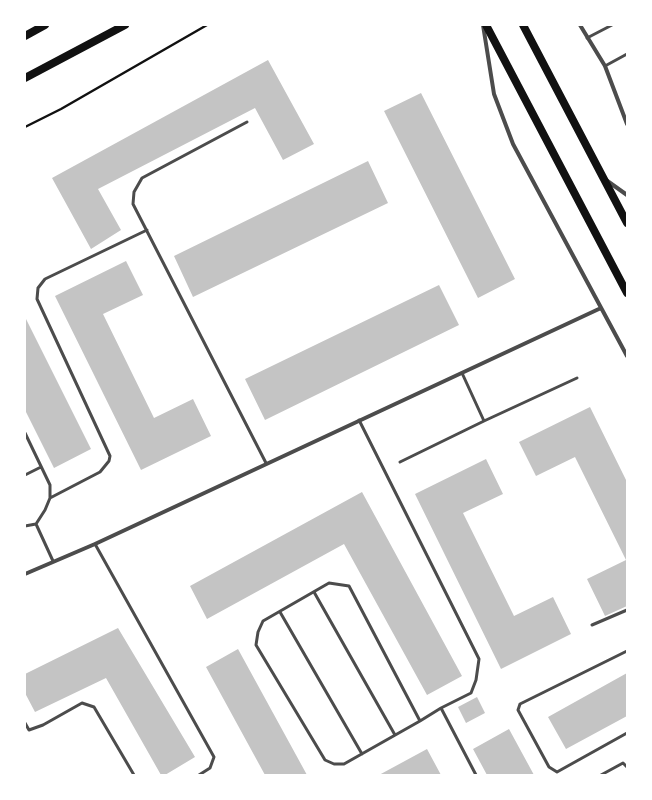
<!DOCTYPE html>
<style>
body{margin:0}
#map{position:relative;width:652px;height:800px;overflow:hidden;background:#fff;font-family:"IBM Plex Sans",sans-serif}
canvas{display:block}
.frame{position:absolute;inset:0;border:26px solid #fff;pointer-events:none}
</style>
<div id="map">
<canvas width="652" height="800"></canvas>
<div class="frame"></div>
</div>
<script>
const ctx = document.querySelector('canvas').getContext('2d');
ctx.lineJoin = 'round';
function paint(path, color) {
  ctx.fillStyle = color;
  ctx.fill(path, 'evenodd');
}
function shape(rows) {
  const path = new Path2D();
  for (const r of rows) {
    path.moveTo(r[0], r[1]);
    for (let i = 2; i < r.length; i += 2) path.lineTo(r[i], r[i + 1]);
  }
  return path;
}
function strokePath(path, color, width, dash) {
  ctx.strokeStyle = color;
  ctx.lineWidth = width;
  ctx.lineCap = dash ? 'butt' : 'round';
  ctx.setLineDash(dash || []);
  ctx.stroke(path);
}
paint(shape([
 [268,60,314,144,283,160,255,108,98,189,121,230,91,249,52,178],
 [421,93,515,279,478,298,384,111],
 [368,161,388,203,193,297,174,256],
 [126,261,143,295,103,314,154,418,193,399,211,436,141,470,55,296],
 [439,285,459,325,265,420,245,379],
 [25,317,91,449,54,468,25,410],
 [590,407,627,482,627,606,605,616,587,579,626,560,575,457,536,476,519,442],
 [486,459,503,494,463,513,514,616,553,597,571,634,501,669,415,494],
 [362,492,462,676,427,695,344,544,207,619,190,586],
 [118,628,195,757,165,775,161,775,106,678,35,712,25,693,25,674],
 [238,649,307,775,265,775,206,667],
 [627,673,627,716,566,749,548,717],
 [477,697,485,713,466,723,458,707],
 [509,729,534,775,487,775,473,749],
 [427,749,441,775,379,775]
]), '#c4c4c4');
strokePath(shape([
 [25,127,61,109,207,25]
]), '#111', 2.5);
strokePath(shape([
 [587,38,612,25],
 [605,66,627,54],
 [247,122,142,178,134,192,133,204,266,463],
 [462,373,484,421,577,378],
 [359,420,479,659,476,680,471,693,441,708],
 [25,433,50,485,50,498,45,510,36,524,53,561],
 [400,462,484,421],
 [25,475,41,467],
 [50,498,100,472,109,461,110,456,37,299,38,288,45,279,147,230],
 [25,526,36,524],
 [95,544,214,757,210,768,199,775],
 [314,592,395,735],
 [280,612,362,754],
 [592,625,627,610],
 [627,651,520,704,518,710,549,767,557,772,627,733],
 [420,721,344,764,334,764,325,760,256,645,258,632,263,621,329,583,349,586,420,721,441,708,476,775],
 [25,723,29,730,43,725,82,703,94,707,134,775],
 [601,775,623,763,627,767]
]), '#4c4c4c', 3);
strokePath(shape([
 [483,25,494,94,513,144,627,356],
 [580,25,605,66,627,124],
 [606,180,627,195],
 [25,574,95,544,601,308]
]), '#4c4c4c', 4);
strokePath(shape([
 [486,25,627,293],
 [523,25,627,223],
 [25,36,45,25],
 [25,78,125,25]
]), '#111', 8);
</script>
